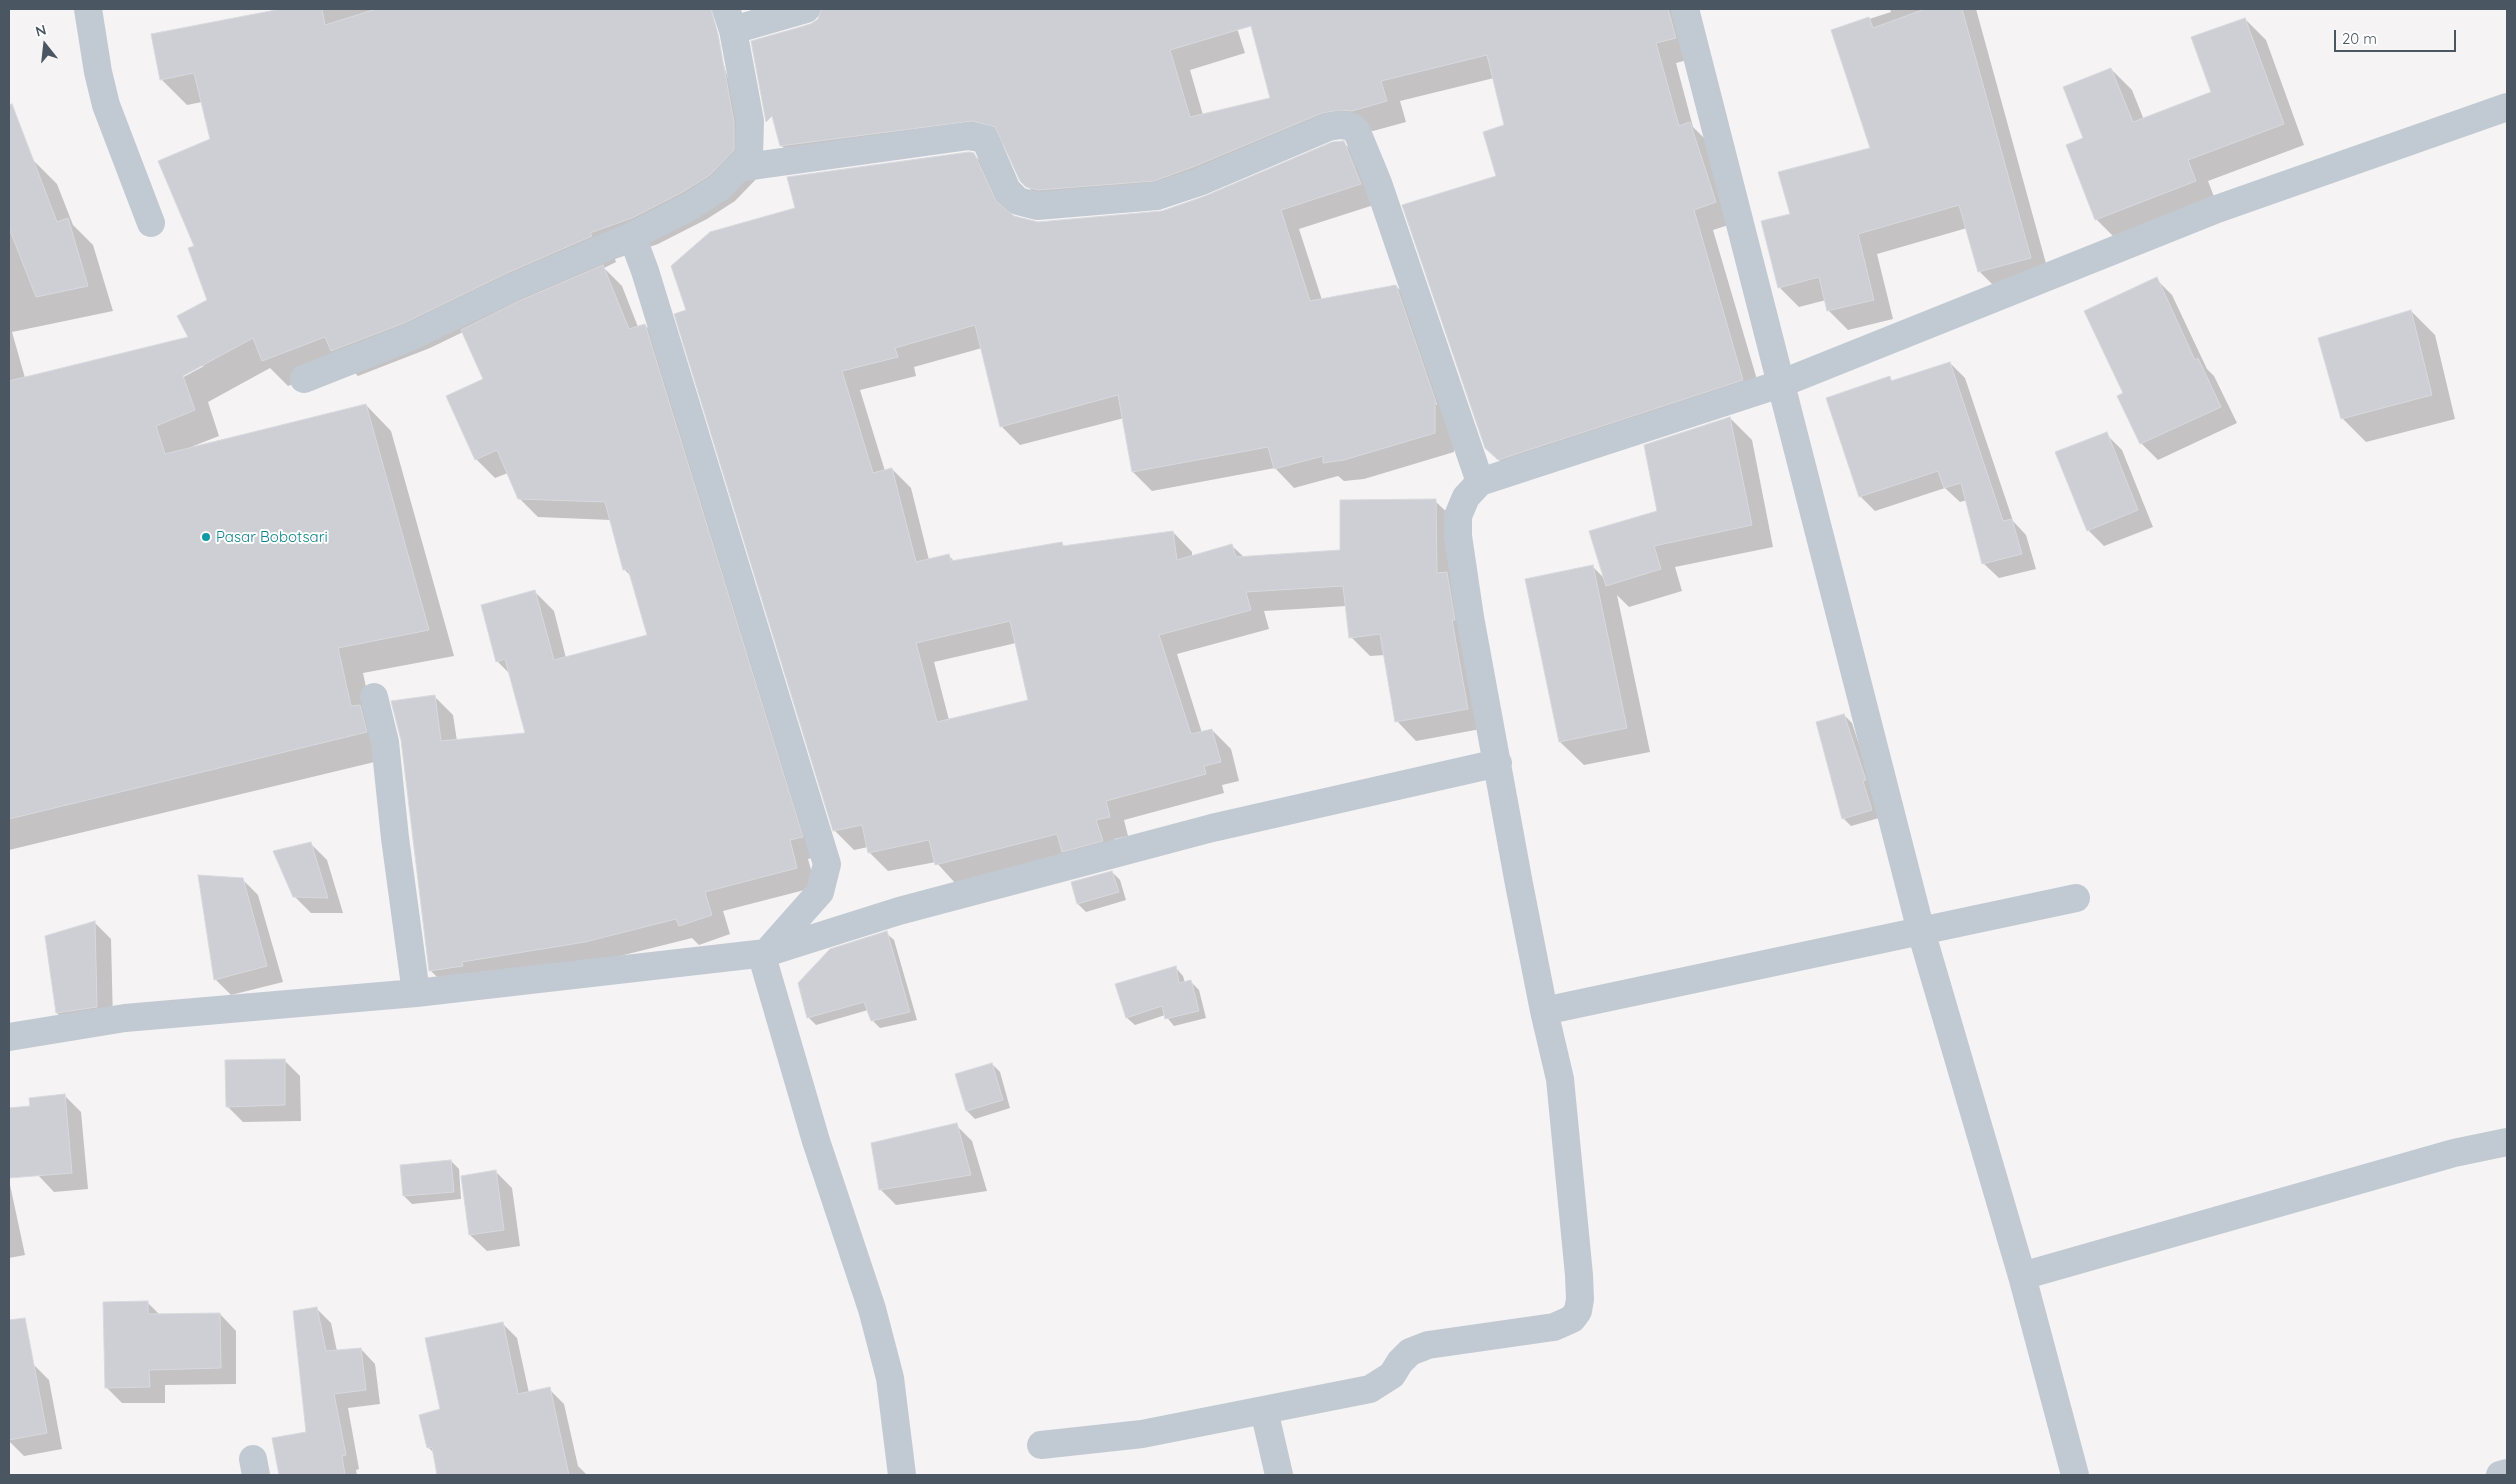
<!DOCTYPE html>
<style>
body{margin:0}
#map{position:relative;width:2516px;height:1484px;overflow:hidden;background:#f5f3f3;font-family:Quicksand,sans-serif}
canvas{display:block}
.frame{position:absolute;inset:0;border:10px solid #4a5661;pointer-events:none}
.north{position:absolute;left:20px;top:20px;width:50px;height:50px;-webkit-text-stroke:4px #fff;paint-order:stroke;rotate:344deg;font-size:14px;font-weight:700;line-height:20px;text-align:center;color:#4a5661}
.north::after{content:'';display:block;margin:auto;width:18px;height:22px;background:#4a5661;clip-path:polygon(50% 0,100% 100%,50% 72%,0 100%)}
.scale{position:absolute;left:2334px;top:30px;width:122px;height:22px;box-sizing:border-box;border:2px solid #4a5661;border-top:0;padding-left:6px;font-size:15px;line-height:18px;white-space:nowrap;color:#4a5661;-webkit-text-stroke:4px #fff;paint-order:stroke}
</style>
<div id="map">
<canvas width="2516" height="1484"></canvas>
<div class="frame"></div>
<div class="north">N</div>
<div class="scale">20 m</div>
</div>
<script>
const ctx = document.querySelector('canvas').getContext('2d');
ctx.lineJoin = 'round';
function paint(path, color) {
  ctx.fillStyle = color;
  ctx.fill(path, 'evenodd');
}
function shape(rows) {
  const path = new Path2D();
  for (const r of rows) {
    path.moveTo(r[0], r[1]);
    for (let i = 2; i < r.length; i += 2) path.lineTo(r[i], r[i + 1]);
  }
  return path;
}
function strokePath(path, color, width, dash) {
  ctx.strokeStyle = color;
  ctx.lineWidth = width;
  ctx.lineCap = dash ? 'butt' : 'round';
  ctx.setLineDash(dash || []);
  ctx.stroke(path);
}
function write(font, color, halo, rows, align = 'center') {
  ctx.font = font + ' Quicksand,sans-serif';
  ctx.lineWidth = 4;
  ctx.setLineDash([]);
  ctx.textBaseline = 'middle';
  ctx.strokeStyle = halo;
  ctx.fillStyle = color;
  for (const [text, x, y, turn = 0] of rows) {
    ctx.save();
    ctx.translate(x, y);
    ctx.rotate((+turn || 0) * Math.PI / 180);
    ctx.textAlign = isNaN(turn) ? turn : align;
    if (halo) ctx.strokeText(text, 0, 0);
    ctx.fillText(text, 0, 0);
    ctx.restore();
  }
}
paint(shape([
 [276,9,706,9,759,176,735,201,707,219,658,244,615,259,616,262,604,268,622,286,638,327,645,325,664,344,821,856,808,859,816,887,723,911,730,934,699,945,692,938,604,960,449,989,430,970,434,696,453,715,457,741,526,734,511,675,497,661,535,592,554,611,566,658,648,635,631,576,624,569,611,520,538,517,519,498,508,473,495,478,476,459,485,379,463,332,430,348,358,376,346,364,288,386,270,368,208,402,219,436,191,447,366,405,391,431,454,656,363,673,373,720,391,758,9,850,9,168,32,159,57,184,73,225,93,245,113,311,12,332,25,378,190,338,208,301,195,247,211,140,202,102,187,105,161,79,276,11],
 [199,366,204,366,178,380,177,378],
 [784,9,1231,9,1245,53,1190,70,1203,115,1271,98,1253,28,1329,9,1683,9,1695,58,1676,63,1693,127,1710,144,1735,223,1713,230,1763,400,1509,470,1488,449,1498,177,1505,126,1494,78,1400,101,1406,122,1373,131,1360,129,1343,132,1214,187,1048,207,1021,180,1004,144,993,140,802,166,782,146,784,33,818,21,821,16,797,21],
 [1890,9,1976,9,2050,278,1999,291,1979,271,1967,228,1877,254,1893,319,1848,330,1828,310,1826,300,1799,307,1779,287,1791,215,1871,148,1832,31,1891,12],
 [2245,19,2266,40,2304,145,2208,181,2216,202,2117,240,2096,219,2085,139,2111,69,2132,90,2144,120,2213,93],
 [1344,143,1363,162,1380,203,1299,229,1322,300,1396,286,1415,305,1454,420,1454,452,1364,479,1344,481,1338,476,1294,488,1275,468,1152,491,1133,472,1124,418,1020,445,1001,426,982,348,914,367,916,376,860,390,885,471,892,469,911,488,929,560,949,556,955,562,1062,544,1065,547,1173,532,1192,552,1192,557,1232,546,1244,557,1341,551,1435,501,1455,520,1486,728,1416,741,1397,721,1385,655,1370,656,1351,637,1347,606,1264,611,1269,629,1177,654,1202,733,1212,730,1231,749,1239,781,1222,785,1224,793,1124,820,1128,836,1114,839,1121,860,956,884,936,862,888,871,869,852,868,847,854,850,834,830,688,311,796,208,973,154,993,173,1013,217,1038,223,1162,212,1206,198],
 [1016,643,1030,700,949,720,934,662],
 [2156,279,2172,295,2207,369,2214,376,2237,423,2158,460,2141,443,2119,396,2125,394],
 [2411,311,2435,335,2455,419,2366,442,2342,418],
 [1950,363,1965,378,2013,521,2026,535,2036,569,1999,578,1983,563,1967,500,1960,502,1945,488,1875,511,1860,496,1889,378,1893,381],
 [1730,418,1752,440,1773,547,1675,567,1682,591,1629,607,1617,595,1650,752,1584,765,1560,742,1592,566,1605,579],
 [2106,434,2122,450,2153,527,2104,546,2088,530],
 [1844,715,1852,723,1873,788,1879,818,1851,826,1843,818],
 [311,844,327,860,343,913,311,913,294,896],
 [1112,872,1120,880,1126,900,1086,912,1078,904,1072,883],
 [242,879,258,895,283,982,231,995,215,979],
 [95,923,111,939,113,1022,73,1029,57,1013,46,937],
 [886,933,894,940,917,1020,880,1028,872,1020,868,1010,816,1025,808,1017],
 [1176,968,1183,976,1185,983,1191,982,1199,990,1206,1018,1174,1026,1165,1015,1135,1025,1127,1018],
 [284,1060,300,1076,301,1121,243,1122,227,1106],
 [992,1064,1000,1072,1010,1108,975,1119,967,1111,957,1074],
 [65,1096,81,1112,88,1189,54,1192,38,1175],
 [956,1125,972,1141,987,1191,896,1205,880,1189],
 [451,1161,459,1169,461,1199,412,1204,404,1196,402,1166],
 [496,1172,512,1188,520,1246,487,1251,470,1235,463,1177],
 [9,1180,25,1255,9,1258],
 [147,1302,160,1315,220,1314,236,1331,236,1384,165,1385,165,1403,122,1403,106,1387],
 [317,1309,331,1323,337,1351,361,1349,375,1364,380,1404,348,1408,359,1469,356,1470,357,1475,279,1475,273,1439,307,1433],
 [502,1323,517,1338,529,1393,549,1389,564,1404,578,1466,587,1475,438,1475,435,1454,428,1447,441,1410],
 [33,1364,49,1380,62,1449,24,1456,9,1441,9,1368]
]), '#0003');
const building = shape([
 [281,9,322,9,325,25,376,9,711,9,718,34,734,122,734,150,710,175,681,193,632,218,590,233,592,236,507,273,404,323,331,351,325,337,262,361,253,338,183,376,195,410,156,426,165,454,366,404,429,630,338,648,351,706,360,705,367,732,9,819,9,381,188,337,177,316,207,300,188,248,194,246,158,161,210,139,194,73,160,80,151,34,281,9],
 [821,9,1668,9,1676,38,1656,43,1679,126,1690,122,1716,202,1694,210,1743,380,1498,460,1485,448,1402,205,1496,176,1483,132,1504,125,1487,55,1381,81,1387,101,1352,111,1339,110,1322,113,1193,167,1154,181,1038,190,1026,187,1020,181,995,127,972,121,780,146,772,116,766,122,751,41,811,24,818,19,821,9],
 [1251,26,1270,98,1190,117,1170,50,1251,26],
 [1925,9,1962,9,2031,258,1978,272,1959,205,1858,234,1874,300,1827,311,1819,277,1778,288,1761,221,1790,214,1778,172,1870,148,1831,30,1869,17,1873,28,1925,9],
 [2245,18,2284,124,2188,160,2196,181,2095,220,2066,145,2083,138,2063,87,2111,68,2133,122,2211,92,2191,37,2245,18],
 [12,104,57,222,68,218,88,286,36,297,9,228,9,105,12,104],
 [1344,141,1361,184,1281,210,1310,301,1396,285,1437,405,1435,403,1435,433,1344,460,1323,463,1323,456,1274,469,1268,447,1132,472,1118,395,1000,427,975,325,895,348,898,357,842,371,873,473,892,468,916,562,949,554,951,561,1062,542,1063,546,1173,531,1177,560,1232,544,1236,557,1340,550,1340,500,1436,499,1437,573,1447,572,1455,620,1452,620,1468,709,1395,722,1380,634,1349,638,1343,586,1246,592,1251,610,1159,635,1191,734,1212,729,1221,762,1204,766,1206,774,1106,801,1110,817,1096,820,1103,841,1062,852,1057,834,935,865,929,840,868,853,862,825,833,831,674,314,686,310,671,266,710,232,795,208,787,177,969,152,974,153,996,201,1014,216,1038,222,1162,211,1205,196,1332,142,1344,141],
 [1010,621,1028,700,937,722,916,643,1010,621],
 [603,265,629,329,645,324,803,837,790,840,797,868,705,892,712,915,679,926,676,919,585,942,462,962,463,966,429,971,401,740,391,701,435,695,441,741,525,733,505,659,496,662,481,605,535,590,554,660,647,635,628,569,623,570,605,502,518,499,497,450,475,460,446,396,483,379,461,330,519,301,603,265],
 [2157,277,2195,360,2198,358,2221,407,2140,444,2117,396,2123,393,2084,311,2157,277],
 [2411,310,2432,395,2341,419,2318,338,2411,310],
 [1950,362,2003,521,2012,519,2022,554,1982,564,1961,483,1944,488,1938,471,1859,497,1826,398,1890,376,1891,381,1950,362],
 [1730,417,1752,525,1654,546,1661,569,1606,586,1589,531,1657,511,1644,445,1730,417],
 [2107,432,2138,510,2087,531,2055,452,2107,432],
 [1593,565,1627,728,1559,742,1525,579,1593,565],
 [1844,714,1866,780,1863,781,1872,810,1842,819,1816,722,1844,714],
 [311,842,328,898,293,897,273,851,311,842],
 [1112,871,1119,892,1077,904,1071,882,1112,871],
 [198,875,243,878,267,966,214,980,198,875],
 [95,921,97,1007,56,1013,45,936,95,921],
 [887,931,910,1012,871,1021,864,1002,807,1018,798,983,830,949,887,931],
 [1176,966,1179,983,1191,980,1199,1011,1165,1019,1162,1006,1126,1018,1115,984,1176,966],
 [285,1059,285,1105,226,1107,225,1060,285,1059],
 [992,1063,1003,1100,966,1111,955,1074,992,1063],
 [65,1094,72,1173,9,1178,9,1108,30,1106,29,1098,65,1094],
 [957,1123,971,1175,879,1190,871,1143,957,1123],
 [451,1160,454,1192,403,1196,400,1165,451,1160],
 [496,1170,504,1230,469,1235,461,1176,496,1170],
 [148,1301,148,1314,220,1313,221,1368,149,1370,150,1387,105,1388,103,1302,148,1301],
 [317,1307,326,1351,361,1348,366,1390,334,1394,346,1455,342,1456,345,1475,279,1475,272,1438,306,1432,293,1311,317,1307],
 [25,1318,47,1433,9,1440,9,1320,25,1318],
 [503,1322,518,1394,550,1387,569,1475,437,1475,432,1447,427,1448,419,1415,440,1409,425,1338,503,1322]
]);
paint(building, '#cdcfd5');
strokePath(building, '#d7d9de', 1);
strokePath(shape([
 [88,9,98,72,106,105,151,223],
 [726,9,733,30,750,121,749,156,720,187,689,207,632,236,645,271,827,864,820,892,766,953,764,963,816,1141,872,1309,890,1378,902,1475],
 [1685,9,1921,931,2022,1276,2075,1475],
 [733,30,806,9],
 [738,168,969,136,985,139,1007,190,1018,201,1037,206,1157,196,1199,182,1328,127,1341,125,1352,127,1357,132,1378,183,1480,482],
 [304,379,410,337,513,287,632,236],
 [374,697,385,742,395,838,416,993],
 [1544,1011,2076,898],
 [9,1037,125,1018,416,993,766,953,899,911,1212,828,1498,763],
 [2022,1276,2454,1153,2507,1142],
 [1264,1410,1279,1475],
 [1041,1445,1142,1434,1370,1389,1392,1375,1400,1362,1410,1352,1428,1345,1554,1327,1572,1319,1578,1311,1580,1299,1579,1275,1560,1079,1544,1011,1519,884,1470,617,1458,536,1458,516,1466,497,1480,482,1780,384,2217,209,2507,107],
 [253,1459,256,1475],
 [2500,1475,2507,1473]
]), '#c1cad2', 28);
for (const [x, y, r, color] of [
 [206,537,5,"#0f9aa8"]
]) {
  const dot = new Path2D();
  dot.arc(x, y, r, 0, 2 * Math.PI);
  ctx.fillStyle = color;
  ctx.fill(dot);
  strokePath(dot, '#fff', 2);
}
write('15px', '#0d838f', '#fff', [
 ["Pasar Bobotsari",216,537]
], 'left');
</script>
